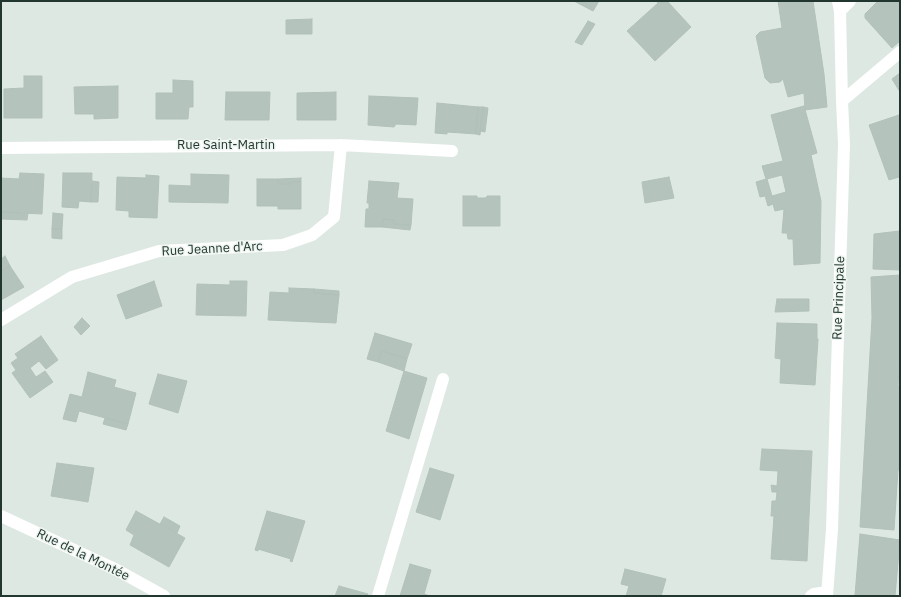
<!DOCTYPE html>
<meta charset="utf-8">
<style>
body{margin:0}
#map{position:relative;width:901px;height:597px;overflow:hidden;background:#dee8e2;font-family:"IBM Plex Sans",sans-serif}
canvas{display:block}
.frame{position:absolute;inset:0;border:2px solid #21362e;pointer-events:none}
</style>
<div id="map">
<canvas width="901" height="597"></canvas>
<div class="frame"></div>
</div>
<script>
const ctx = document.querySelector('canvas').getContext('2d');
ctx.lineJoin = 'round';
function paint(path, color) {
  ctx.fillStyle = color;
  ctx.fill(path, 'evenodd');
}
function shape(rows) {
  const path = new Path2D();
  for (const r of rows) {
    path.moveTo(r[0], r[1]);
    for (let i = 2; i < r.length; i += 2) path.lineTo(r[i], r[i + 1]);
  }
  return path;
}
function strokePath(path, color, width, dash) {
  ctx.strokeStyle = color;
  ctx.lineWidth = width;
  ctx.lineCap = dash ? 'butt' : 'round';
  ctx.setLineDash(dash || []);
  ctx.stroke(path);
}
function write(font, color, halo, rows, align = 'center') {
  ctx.font = font + ' "IBM Plex Sans",sans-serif';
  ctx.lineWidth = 3;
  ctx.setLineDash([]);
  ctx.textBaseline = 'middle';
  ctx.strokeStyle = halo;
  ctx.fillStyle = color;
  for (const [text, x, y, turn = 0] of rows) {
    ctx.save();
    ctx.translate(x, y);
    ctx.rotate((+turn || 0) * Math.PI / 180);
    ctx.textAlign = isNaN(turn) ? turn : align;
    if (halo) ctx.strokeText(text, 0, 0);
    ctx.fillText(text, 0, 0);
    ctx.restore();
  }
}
const building = shape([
 [574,1,599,1,593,11,574,1],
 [657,1,669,1,668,2,691,27,655,61,627,31,658,3,657,1],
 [778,1,813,1,824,74,827,107,805,110,804,93,788,97,783,79,780,82,770,83,765,78,756,36,760,32,782,28,778,1],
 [878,1,900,1,900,41,892,48,865,18,865,14,878,1],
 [312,19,312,34,286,34,286,20,312,19],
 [588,21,595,24,582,45,575,42,588,21],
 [900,73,900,92,892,79,900,73],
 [24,76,42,76,42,118,4,118,4,89,24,88,24,76],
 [173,80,193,81,193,107,189,107,188,119,156,119,156,93,173,93,173,80],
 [118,86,118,118,94,119,94,114,75,114,74,87,118,86],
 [226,92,270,92,269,120,225,120,226,92],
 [336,92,336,120,297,120,297,93,336,92],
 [369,96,418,98,416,125,396,124,394,127,368,125,369,96],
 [437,103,478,107,476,134,447,132,447,134,435,133,437,103],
 [804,106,817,153,811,155,821,201,820,263,794,265,793,239,788,239,787,233,782,233,784,209,775,211,773,204,768,206,765,196,760,197,756,182,766,179,762,166,783,161,771,115,804,106],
 [782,175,786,192,772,196,767,179,782,175],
 [478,107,483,107,480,135,476,134,478,107],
 [483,107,488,108,485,132,480,131,483,107],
 [899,115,900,115,900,179,899,177,889,180,869,125,899,115],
 [20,173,44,174,42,214,1,212,1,178,19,179,20,173],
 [63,173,92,173,91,202,79,201,78,208,62,207,63,173],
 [191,174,229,175,228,203,169,202,169,185,191,186,191,174],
 [146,175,159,176,157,218,129,217,129,211,116,210,117,177,146,178,146,175],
 [669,177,674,198,645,203,642,182,669,177],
 [301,178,301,182,291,182,291,184,278,184,278,179,301,178],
 [257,179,278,179,278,184,291,184,291,182,301,182,301,209,278,209,278,206,257,206,257,179],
 [92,181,99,182,98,202,91,202,92,181],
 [369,181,399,183,397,198,413,199,411,225,394,224,394,220,383,219,382,227,365,227,366,209,369,209,369,203,367,203,369,181],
 [463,196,477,196,477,198,486,198,487,196,500,196,500,226,463,226,463,196],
 [1,212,28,213,27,220,1,219,1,212],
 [53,213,63,214,62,229,52,229,53,213],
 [383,219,394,220,394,224,411,225,410,230,382,227,383,219],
 [52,229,62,229,62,239,52,238,52,229],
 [900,231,900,270,873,269,874,234,900,231],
 [5,256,10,266,1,271,1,259,5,256],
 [10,266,24,287,1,300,1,271,10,266],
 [900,275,900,354,898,386,900,386,900,470,898,470,894,530,860,527,872,318,871,277,900,275],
 [154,281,162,306,126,319,117,295,154,281],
 [230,281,247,281,246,316,196,315,197,284,230,285,230,281],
 [289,288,314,289,314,293,339,295,336,323,268,320,270,292,289,293,289,288],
 [314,289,339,291,339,295,314,293,314,289],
 [777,299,809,299,809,311,775,312,777,299],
 [82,318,90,326,81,335,74,327,82,318],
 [777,323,817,324,817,339,818,339,815,385,780,383,781,359,775,358,777,323],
 [375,333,412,344,407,359,382,351,378,362,367,359,375,333],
 [41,336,58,360,46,369,39,361,30,368,36,377,45,371,53,382,30,398,12,373,16,370,11,363,18,358,15,354,41,336],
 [382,351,407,359,404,371,378,362,382,351],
 [404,371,427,378,409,439,386,431,404,371],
 [88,372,116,380,114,387,136,393,128,424,79,411,76,422,63,419,70,394,82,397,88,372],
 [158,374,187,381,178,413,149,404,158,374],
 [105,418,128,424,126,430,103,424,105,418],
 [762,449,812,451,807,561,771,559,774,516,771,516,772,501,776,501,777,492,772,492,771,485,777,486,778,471,760,470,762,449],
 [57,463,94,468,88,502,51,496,57,463],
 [430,468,454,475,440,520,416,512,430,468],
 [136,511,185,538,169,567,130,545,134,535,126,530,136,511],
 [267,511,305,521,292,562,290,561,291,559,258,549,258,551,255,550,267,511],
 [164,517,180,526,177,533,160,524,164,517],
 [860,534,900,540,895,596,862,596,855,595,860,534],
 [410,564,431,570,424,594,430,596,400,596,410,564],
 [625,569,666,579,661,596,626,596,629,586,621,584,625,569],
 [339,586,368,594,367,596,335,596,339,586]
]);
paint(building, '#b4c3bb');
strokePath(building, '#b1c1b9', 1);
strokePath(shape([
 [840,11,850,1],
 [842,101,900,52],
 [1,148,341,145,452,151],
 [1,320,72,277,159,251,283,245,312,235,334,217,341,145],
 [1,516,117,570,164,596],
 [378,596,443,379],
 [811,596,814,594,827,592],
 [827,596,832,529,844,144,842,101,840,11,838,1]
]), '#fff', 12);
write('13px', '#21362e', '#eef5f1', [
 ["Rue Saint-Martin",226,145],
 ["Rue Jeanne d'Arc",212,249,-3],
 ["Rue Principale",839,298,-88],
 ["Rue de la Montée",83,555,26]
]);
</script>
